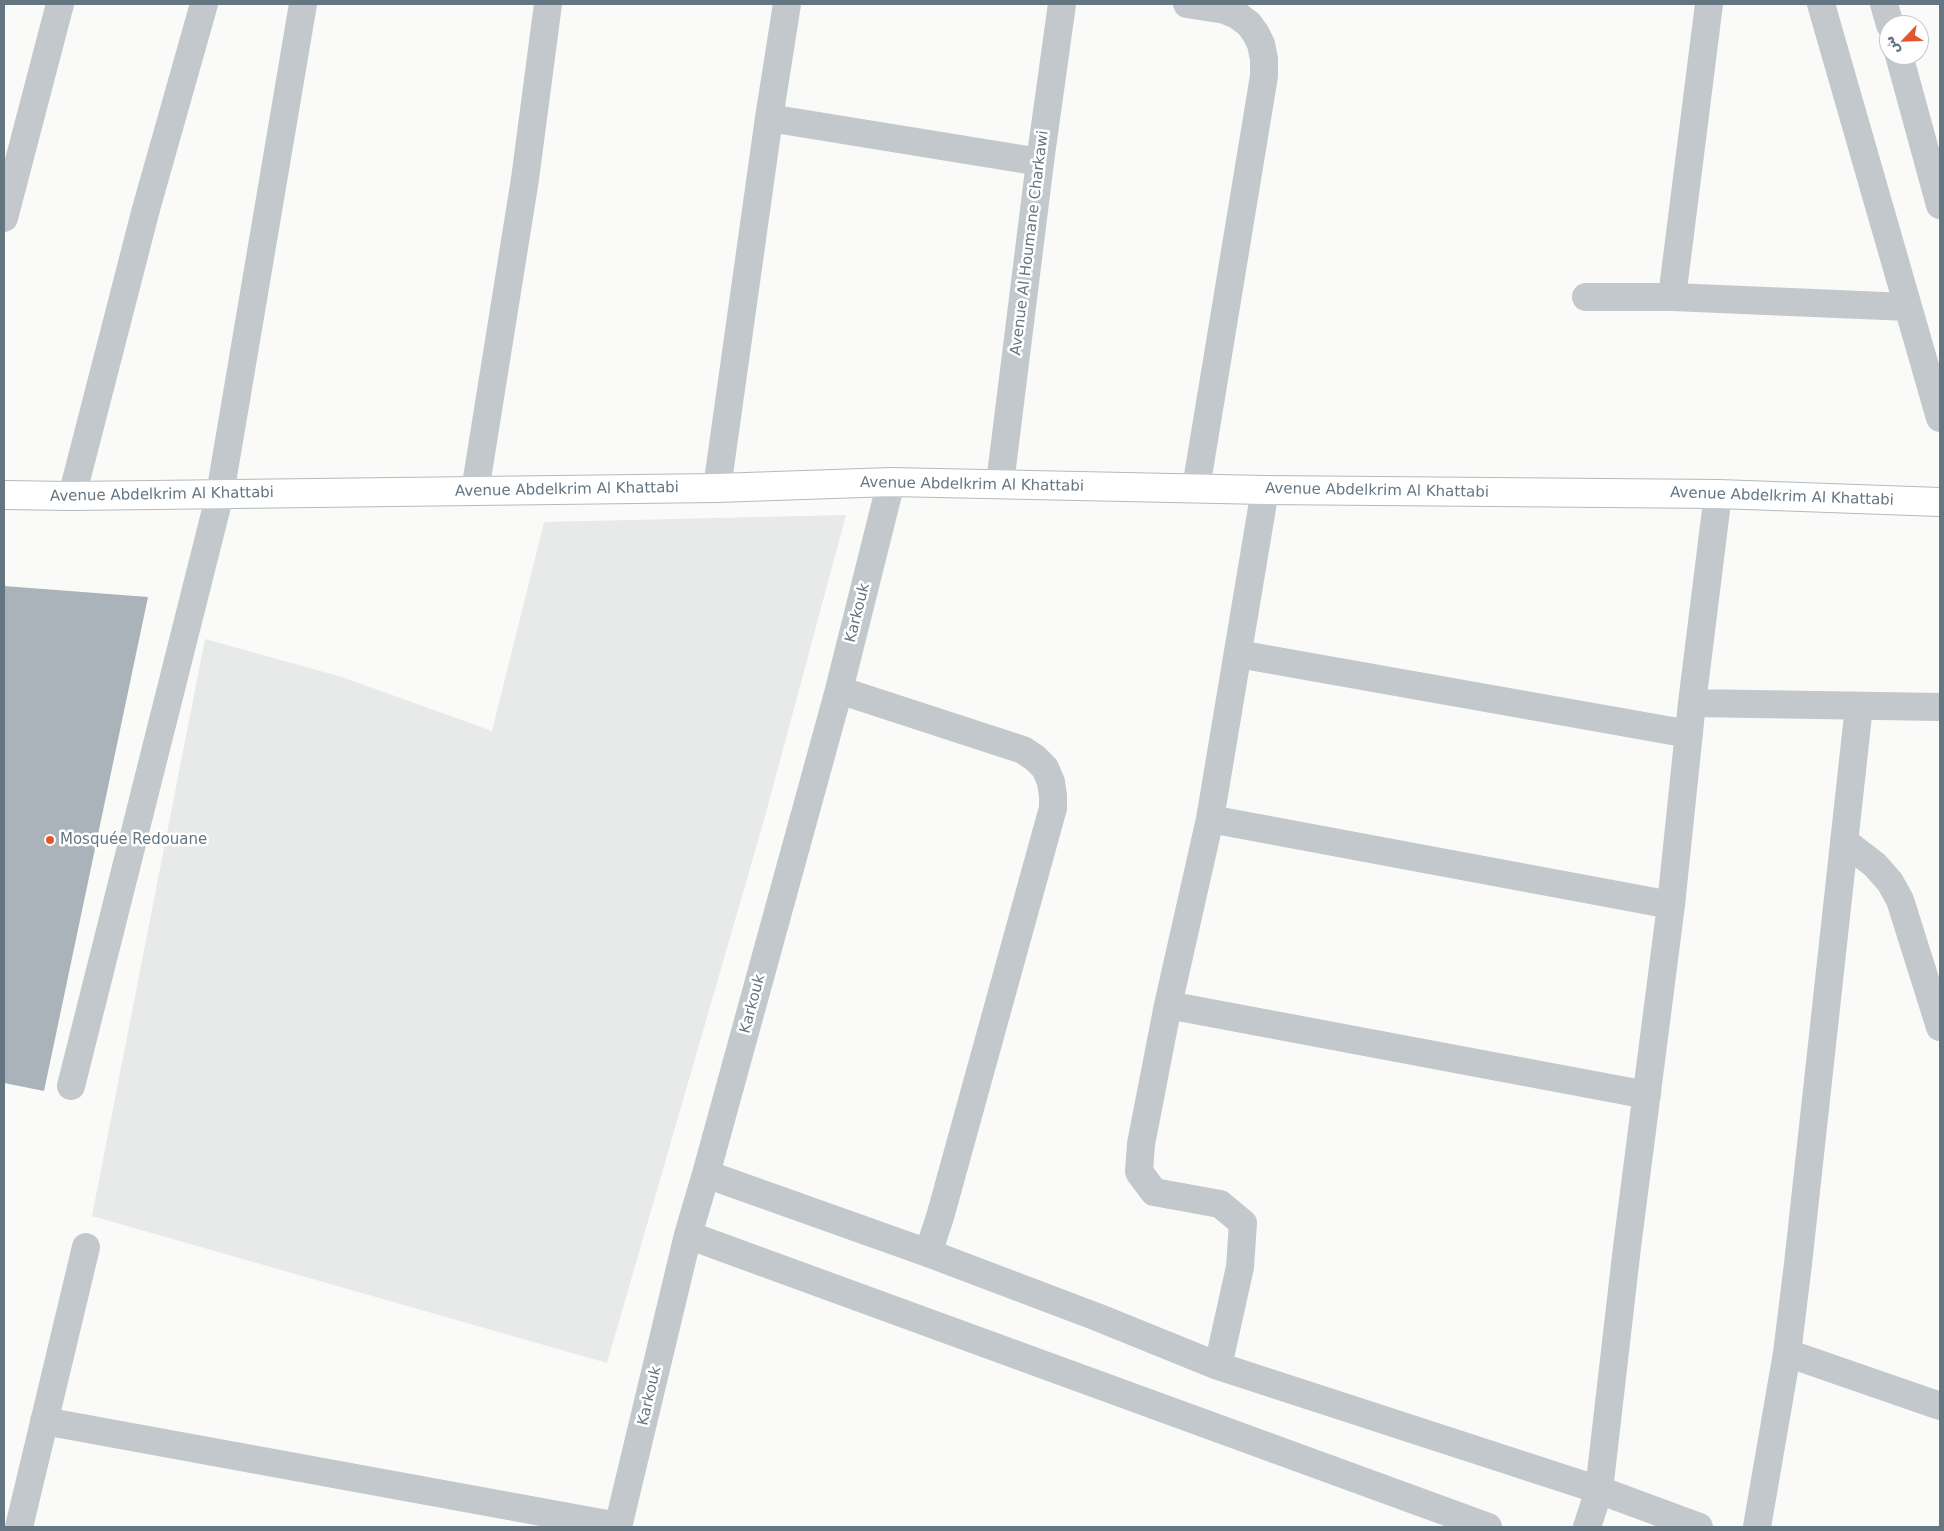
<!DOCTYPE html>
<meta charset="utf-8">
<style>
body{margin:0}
#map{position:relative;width:1944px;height:1531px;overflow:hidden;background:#fafaf8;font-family:"DejaVu Sans","Noto Naskh Arabic",sans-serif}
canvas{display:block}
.frame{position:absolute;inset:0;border:5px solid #657683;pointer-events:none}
.north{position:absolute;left:1879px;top:15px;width:50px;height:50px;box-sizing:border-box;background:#fff;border:1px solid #c1c8cd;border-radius:50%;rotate:246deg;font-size:14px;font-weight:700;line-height:20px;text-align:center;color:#657683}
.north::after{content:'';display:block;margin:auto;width:18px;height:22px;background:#e4572e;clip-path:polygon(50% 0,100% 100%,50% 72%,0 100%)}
</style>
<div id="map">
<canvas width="1944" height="1531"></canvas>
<div class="frame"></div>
<div class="north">ش</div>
</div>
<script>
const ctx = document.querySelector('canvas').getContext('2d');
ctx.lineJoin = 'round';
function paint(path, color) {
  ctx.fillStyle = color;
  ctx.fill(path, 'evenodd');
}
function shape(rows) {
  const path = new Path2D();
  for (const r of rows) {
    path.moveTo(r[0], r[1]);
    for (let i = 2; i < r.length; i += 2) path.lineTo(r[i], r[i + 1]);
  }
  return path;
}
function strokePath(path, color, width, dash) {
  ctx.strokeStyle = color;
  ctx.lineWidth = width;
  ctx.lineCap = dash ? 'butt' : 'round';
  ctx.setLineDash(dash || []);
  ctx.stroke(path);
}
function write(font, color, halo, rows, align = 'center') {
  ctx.font = font + ' "DejaVu Sans",sans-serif';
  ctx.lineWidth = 5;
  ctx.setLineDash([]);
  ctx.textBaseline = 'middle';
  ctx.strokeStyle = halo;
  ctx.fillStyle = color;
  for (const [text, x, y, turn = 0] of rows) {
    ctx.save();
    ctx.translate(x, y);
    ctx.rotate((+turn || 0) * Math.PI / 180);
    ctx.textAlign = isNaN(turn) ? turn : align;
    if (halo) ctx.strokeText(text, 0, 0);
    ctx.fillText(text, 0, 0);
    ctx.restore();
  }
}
paint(shape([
 [846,515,764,820,607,1363,92,1216,205,639,342,677,492,731,544,522]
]), '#e8e9e9');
paint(shape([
 [4,586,148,597,44,1091,4,1083]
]), '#aab3b9');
const major = shape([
 [4,495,72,496,717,488,891,482,1265,490,1718,494,1940,502]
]);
strokePath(major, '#b5babe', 30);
strokePath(shape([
 [1187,4,1225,10,1237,15,1249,24,1256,34,1261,44,1264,59,1264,76,1196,488],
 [1821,4,1940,418],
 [1884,4,1890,25],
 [1899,55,1940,205],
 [769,118,1040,162],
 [4,218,60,4],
 [1586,297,1672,297,1908,307],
 [1672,297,1709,4],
 [1000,483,1040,162,1062,4],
 [717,488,769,118,787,4],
 [475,491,525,179,548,4],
 [72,496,146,209,204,4],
 [1238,654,1689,734],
 [839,690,1023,750,1035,758,1045,768,1051,782,1053,796,1053,808,940,1217,928,1253],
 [1692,703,1940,707],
 [1210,819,1671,905],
 [1844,841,1875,865,1890,882,1900,900,1940,1027],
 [1168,1005,1647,1095],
 [71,1086,220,494,303,4],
 [706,1174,928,1253,1097,1317,1218,1366,1599,1490,1699,1527],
 [688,1235,1488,1527],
 [1787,1353,1940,1406],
 [1218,1366,1240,1267,1243,1223,1220,1204,1154,1192,1139,1172,1141,1144,1168,1005,1210,819,1265,490],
 [44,1421,618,1526],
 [19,1527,86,1247],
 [618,1527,688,1235,706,1174,839,690,891,482],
 [1587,1527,1599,1490,1627,1247,1671,905,1692,703,1718,494],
 [1757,1527,1787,1353,1798,1264,1859,706]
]), '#c3c8cc', 28);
strokePath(major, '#fff', 28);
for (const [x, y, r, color] of [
 [50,840,5,"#e4572e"]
]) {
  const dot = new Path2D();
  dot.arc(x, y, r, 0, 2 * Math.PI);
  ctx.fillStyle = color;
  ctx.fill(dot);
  strokePath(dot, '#fff', 2);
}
write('15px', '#657683', '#fff', [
 ["Avenue Al Houmane Charkawi",1030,243,-83],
 ["Avenue Abdelkrim Al Khattabi",972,485,1],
 ["Avenue Abdelkrim Al Khattabi",567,490,-1],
 ["Avenue Abdelkrim Al Khattabi",1377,491,1],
 ["Avenue Abdelkrim Al Khattabi",162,495,-1],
 ["Avenue Abdelkrim Al Khattabi",1782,497,2],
 ["Karkouk",858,613,-76],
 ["Karkouk",753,1004,-75],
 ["Karkouk",650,1396,-77]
]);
write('15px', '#657683', '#fff', [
 ["Mosquée Redouane",60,840]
], 'left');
</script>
